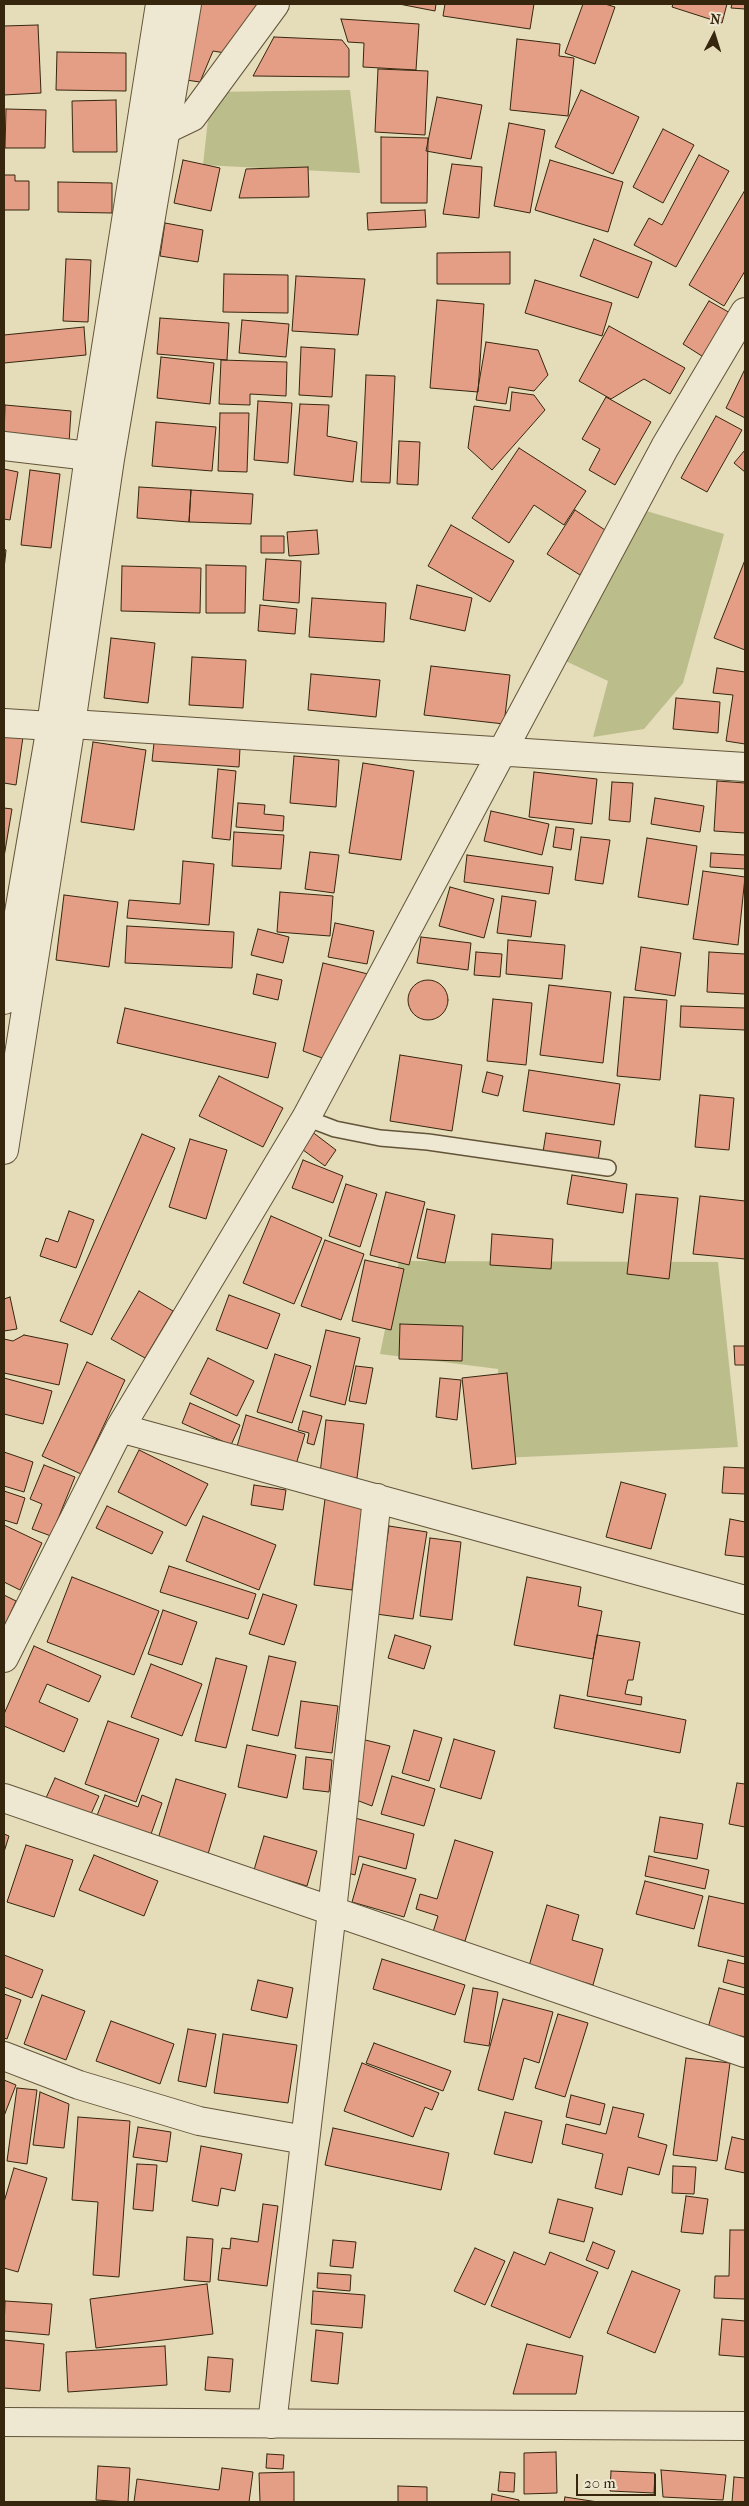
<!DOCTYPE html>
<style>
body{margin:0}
#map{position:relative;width:749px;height:2506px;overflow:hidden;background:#e5dcba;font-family:"IM FELL French Canon",serif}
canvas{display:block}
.frame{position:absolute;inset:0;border:5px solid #36260e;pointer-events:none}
.north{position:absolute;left:689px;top:10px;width:50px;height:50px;-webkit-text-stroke:4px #eee8d2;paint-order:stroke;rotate:5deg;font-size:14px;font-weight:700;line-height:20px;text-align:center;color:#36260e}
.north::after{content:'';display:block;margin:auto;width:18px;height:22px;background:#36260e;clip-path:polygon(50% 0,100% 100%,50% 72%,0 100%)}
.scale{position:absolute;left:576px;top:2474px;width:80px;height:22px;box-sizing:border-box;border:2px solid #36260e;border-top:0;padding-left:6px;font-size:15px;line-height:18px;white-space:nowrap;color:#36260e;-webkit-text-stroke:4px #eee8d2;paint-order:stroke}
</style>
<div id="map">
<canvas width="749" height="2506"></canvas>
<div class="frame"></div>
<div class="north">N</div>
<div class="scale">20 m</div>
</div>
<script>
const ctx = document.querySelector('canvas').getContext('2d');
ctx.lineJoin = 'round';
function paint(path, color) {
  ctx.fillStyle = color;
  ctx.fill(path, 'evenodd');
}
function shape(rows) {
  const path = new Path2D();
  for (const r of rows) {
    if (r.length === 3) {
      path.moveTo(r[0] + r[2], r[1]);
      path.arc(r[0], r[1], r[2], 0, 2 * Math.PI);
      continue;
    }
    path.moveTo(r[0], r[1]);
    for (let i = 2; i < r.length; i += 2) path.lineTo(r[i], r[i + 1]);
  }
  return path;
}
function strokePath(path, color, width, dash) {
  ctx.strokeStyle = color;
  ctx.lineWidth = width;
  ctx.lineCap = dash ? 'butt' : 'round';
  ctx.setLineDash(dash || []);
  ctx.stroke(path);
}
paint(shape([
 [350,90,360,173,203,165,211,92],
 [633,507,724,534,683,683,644,729,593,737,608,681,555,656],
 [399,1261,718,1262,738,1447,502,1458,498,1369,380,1354]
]), '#bbbe8b');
const building = shape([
 [198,4,259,4,231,54,213,51,200,82,165,77,198,4],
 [399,4,436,4,435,11,399,4],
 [445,4,534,4,530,29,443,16,445,4],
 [583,4,605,4,615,7,595,64,565,53,583,4],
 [673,4,727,4,722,23,672,7,673,4],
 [732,4,745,4,745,9,731,8,732,4],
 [341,19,419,24,416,70,363,67,364,43,348,42,341,19],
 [38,25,41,93,4,95,4,26,38,25],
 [274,37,342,40,349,49,349,77,253,76,274,37],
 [517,39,560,44,559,56,574,58,568,116,510,110,517,39],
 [57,52,126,53,126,91,56,90,57,52],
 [378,69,428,71,425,135,375,132,378,69],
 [581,90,639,117,613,174,555,147,581,90],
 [437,97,482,105,471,159,426,151,437,97],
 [116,100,117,152,73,152,72,101,116,100],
 [6,109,46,110,45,148,5,148,6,109],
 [509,123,545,130,530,213,494,206,509,123],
 [663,129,694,145,663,203,633,187,663,129],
 [381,137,428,138,427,203,381,203,381,137],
 [699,155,729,171,676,267,634,245,649,218,662,225,699,155],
 [183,160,220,168,211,211,174,203,183,160],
 [550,160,623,182,608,232,535,210,550,160],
 [452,164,482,167,479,218,443,214,452,164],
 [308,167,309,197,239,198,246,169,308,167],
 [4,175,15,175,15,181,29,181,29,210,4,210,4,175],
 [58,182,112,183,112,213,58,212,58,182],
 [745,190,745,271,724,306,689,285,745,190],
 [425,210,426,227,368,230,367,213,425,210],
 [165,223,203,230,198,262,160,256,165,223],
 [594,239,652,262,638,298,580,276,594,239],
 [510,252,510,284,437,284,437,253,510,252],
 [66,259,91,260,88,322,63,321,66,259],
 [224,274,288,275,288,313,223,312,224,274],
 [296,276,365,279,358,335,292,331,296,276],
 [535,280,612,303,602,336,525,313,535,280],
 [437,300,484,304,478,392,430,388,437,300],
 [709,301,732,314,705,358,683,344,709,301],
 [160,318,229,323,227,360,157,354,160,318],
 [242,320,289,324,286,357,239,353,242,320],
 [609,326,685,368,670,394,644,379,611,399,579,381,609,326],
 [84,327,86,355,4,363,4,335,84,327],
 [486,342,538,350,548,375,534,391,509,387,506,404,476,400,486,342],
 [301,347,335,349,332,397,299,395,301,347],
 [161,357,214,363,210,404,157,398,161,357],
 [221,360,287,362,286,396,250,394,250,405,219,404,221,360],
 [745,369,745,418,726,408,745,369],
 [366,375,395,376,390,483,361,482,366,375],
 [512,392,534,395,545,410,492,470,468,448,474,406,510,411,512,392],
 [606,397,651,422,615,485,589,470,600,449,582,439,606,397],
 [258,401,292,403,288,463,254,460,258,401],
 [300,404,329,405,327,436,357,442,353,482,294,475,300,404],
 [5,405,71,411,69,443,4,438,5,405],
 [220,413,249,413,247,472,218,471,220,413],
 [716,416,742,430,707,492,681,478,716,416],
 [156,422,216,427,212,471,152,466,156,422],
 [399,441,420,442,418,485,397,484,399,441],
 [519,448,586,491,564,525,534,505,509,543,472,518,519,448],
 [745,450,745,472,734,463,745,450],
 [4,469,18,472,10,520,4,519,4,469],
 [30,470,60,474,51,548,21,545,30,470],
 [139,487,191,490,189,522,137,518,139,487],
 [191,490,253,494,251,524,189,522,191,490],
 [575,510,608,532,580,575,547,554,575,510],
 [451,525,514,561,490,602,428,566,451,525],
 [317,530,319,554,289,556,287,532,317,530],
 [261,536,284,536,284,553,261,553,261,536],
 [4,549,6,550,4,569,4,549],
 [266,559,301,561,299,603,263,600,266,559],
 [745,560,745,650,714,638,745,560],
 [206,565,246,566,245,613,206,613,206,565],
 [122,566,201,568,200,613,121,611,122,566],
 [417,585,472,598,465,631,410,619,417,585],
 [312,598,386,603,384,642,309,637,312,598],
 [260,605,297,609,295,634,258,631,260,605],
 [111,638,155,643,148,703,104,698,111,638],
 [192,657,246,660,243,708,189,705,192,657],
 [431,666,510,675,504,724,424,715,431,666],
 [717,668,745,672,745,744,726,741,733,695,713,693,717,668],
 [311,674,380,680,376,717,308,710,311,674],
 [676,698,720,702,718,733,673,729,676,698],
 [4,734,23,737,16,785,4,783,4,734],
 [93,742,146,750,134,830,81,822,93,742],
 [154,743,240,748,239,767,152,761,154,743],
 [294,756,339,760,336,807,290,803,294,756],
 [363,763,414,771,401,860,349,853,363,763],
 [218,769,236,771,230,840,212,838,218,769],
 [534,772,597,779,592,824,529,817,534,772],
 [717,781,745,783,745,833,714,831,717,781],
 [612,782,633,783,630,822,609,820,612,782],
 [655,798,704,806,700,832,651,824,655,798],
 [238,803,265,805,264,814,284,816,283,831,236,827,238,803],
 [4,808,12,809,4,857,4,808],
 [491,811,549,824,542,855,484,841,491,811],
 [556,827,574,829,571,850,553,847,556,827],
 [234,832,284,835,281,869,232,866,234,832],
 [581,837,610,840,603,884,575,880,581,837],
 [647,838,697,846,688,905,638,897,647,838],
 [310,852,339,855,334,893,305,889,310,852],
 [711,853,745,855,745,869,710,867,711,853],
 [467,855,553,867,549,894,464,882,467,855],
 [183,861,214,864,209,925,127,918,129,900,180,904,183,861],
 [703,871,745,877,738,945,693,939,703,871],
 [450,887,494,899,484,938,439,926,450,887],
 [280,892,333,896,330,936,277,932,280,892],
 [64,895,118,902,109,967,56,960,64,895],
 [502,896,536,901,531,937,497,933,502,896],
 [335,923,374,931,367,964,328,957,335,923],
 [127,926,234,932,232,968,125,963,127,926],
 [258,929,289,937,283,963,251,955,258,929],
 [421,937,471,943,468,970,417,963,421,937],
 [508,940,565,945,562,979,506,974,508,940],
 [641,947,681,953,675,996,635,990,641,947],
 [476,952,502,954,500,977,474,975,476,952],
 [709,952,745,954,745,994,707,992,709,952],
 [323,963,368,974,325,1059,303,1051,323,963],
 [257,974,282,980,278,1000,253,994,257,974],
 [428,1000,20],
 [549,985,611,992,603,1063,540,1055,549,985],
 [624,997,667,1000,660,1080,617,1076,624,997],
 [493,999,532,1003,526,1065,487,1061,493,999],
 [681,1006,745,1008,745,1030,680,1027,681,1006],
 [125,1008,276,1043,268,1078,117,1043,125,1008],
 [400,1055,462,1065,452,1131,390,1121,400,1055],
 [529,1070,620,1084,614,1125,523,1111,529,1070],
 [487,1072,503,1076,498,1096,482,1092,487,1072],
 [219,1076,283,1108,263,1147,199,1116,219,1076],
 [700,1095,734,1098,729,1150,695,1147,700,1095],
 [311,1131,336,1150,325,1166,299,1147,311,1131],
 [546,1133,601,1141,598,1161,543,1152,546,1133],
 [142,1134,175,1148,92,1335,60,1321,142,1134],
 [190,1139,227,1150,206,1219,169,1207,190,1139],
 [303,1160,343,1176,333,1203,292,1188,303,1160],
 [572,1175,627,1184,623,1213,567,1204,572,1175],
 [346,1184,377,1194,360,1247,329,1236,346,1184],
 [386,1192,425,1202,409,1265,370,1255,386,1192],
 [636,1194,678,1198,669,1279,627,1274,636,1194],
 [700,1196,745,1201,745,1259,693,1254,700,1196],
 [427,1209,455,1215,445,1263,417,1258,427,1209],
 [69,1211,94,1220,76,1268,40,1256,46,1238,58,1242,69,1211],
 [271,1216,322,1238,294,1304,243,1283,271,1216],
 [492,1234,553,1239,551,1269,490,1265,492,1234],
 [325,1240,364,1254,341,1320,301,1306,325,1240],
 [365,1260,404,1269,391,1330,352,1321,365,1260],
 [139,1291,173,1311,145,1358,111,1339,139,1291],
 [229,1295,280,1314,267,1349,216,1330,229,1295],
 [10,1297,17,1329,4,1331,4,1299,10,1297],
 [400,1324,463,1326,462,1361,399,1359,400,1324],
 [326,1330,360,1338,345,1405,310,1396,326,1330],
 [24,1335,68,1344,59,1385,4,1373,4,1339,13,1341,24,1335],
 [734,1346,745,1346,745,1365,735,1365,734,1346],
 [275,1354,311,1366,292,1423,257,1412,275,1354],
 [208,1358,254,1381,237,1416,190,1394,208,1358],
 [87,1362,125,1380,81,1474,42,1456,87,1362],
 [356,1366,373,1368,366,1404,349,1401,356,1366],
 [507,1373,516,1464,472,1469,462,1378,507,1373],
 [4,1378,52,1391,43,1424,4,1414,4,1378],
 [440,1378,461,1380,457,1420,436,1417,440,1378],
 [190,1403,240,1425,231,1445,182,1423,190,1403],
 [303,1411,322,1416,314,1445,307,1443,309,1433,298,1430,303,1411],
 [246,1415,305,1434,295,1468,236,1450,246,1415],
 [326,1420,364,1424,357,1478,320,1474,326,1420],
 [139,1450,208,1484,186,1526,118,1492,139,1450],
 [4,1452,33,1462,24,1492,4,1486,4,1452],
 [44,1465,75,1477,51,1536,32,1529,42,1504,30,1499,44,1465],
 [724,1467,745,1468,745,1494,722,1493,724,1467],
 [621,1482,666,1494,651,1549,606,1537,621,1482],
 [254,1485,286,1490,283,1510,251,1505,254,1485],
 [4,1491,25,1498,17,1524,4,1520,4,1491],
 [325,1499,363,1504,352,1590,314,1585,325,1499],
 [107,1506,163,1532,152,1554,96,1528,107,1506],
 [203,1516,276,1545,259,1590,186,1561,203,1516],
 [730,1519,745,1522,745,1557,725,1555,730,1519],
 [4,1525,42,1543,20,1590,4,1582,4,1525],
 [389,1526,427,1532,413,1619,376,1614,389,1526],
 [430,1538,461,1542,452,1620,420,1616,430,1538],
 [169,1566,256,1594,248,1619,160,1592,169,1566],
 [72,1577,159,1611,134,1675,47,1642,72,1577],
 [527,1577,581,1587,578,1606,602,1611,593,1659,514,1645,527,1577],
 [263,1594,297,1605,284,1645,249,1634,263,1594],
 [4,1595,16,1601,4,1627,4,1595],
 [163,1610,197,1622,182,1665,148,1654,163,1610],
 [395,1635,431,1646,424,1669,388,1658,395,1635],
 [597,1635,640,1642,633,1680,628,1680,625,1694,642,1697,641,1705,587,1696,597,1635],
 [34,1646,101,1676,89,1702,47,1684,39,1702,78,1719,64,1752,4,1726,4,1714,34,1646],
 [269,1656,296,1662,278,1736,252,1730,269,1656],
 [216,1658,247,1666,226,1748,195,1741,216,1658],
 [151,1664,202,1684,182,1736,131,1717,151,1664],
 [560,1695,686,1720,680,1753,554,1728,560,1695],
 [301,1701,338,1706,332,1753,295,1748,301,1701],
 [108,1721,159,1739,136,1802,85,1784,108,1721],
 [414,1730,442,1738,429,1781,402,1773,414,1730],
 [357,1738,390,1746,372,1806,351,1798,357,1738],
 [454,1739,495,1751,481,1799,440,1787,454,1739],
 [247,1745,296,1755,287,1798,238,1787,247,1745],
 [306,1757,332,1760,329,1792,303,1789,306,1757],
 [392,1776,435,1789,424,1826,381,1814,392,1776],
 [55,1778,99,1796,90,1816,46,1798,55,1778],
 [176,1779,226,1794,208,1854,158,1839,176,1779],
 [737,1783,745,1784,745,1827,729,1824,737,1783],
 [105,1795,138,1807,142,1795,162,1803,150,1837,96,1818,105,1795],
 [660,1817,703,1824,697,1859,654,1852,660,1817],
 [355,1818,414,1834,406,1869,359,1856,355,1875,341,1871,355,1818],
 [4,1834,9,1836,4,1852,4,1834],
 [264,1836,317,1851,307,1886,254,1870,264,1836],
 [455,1840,493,1852,465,1941,433,1932,438,1916,416,1909,420,1894,437,1899,455,1840],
 [26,1845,73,1860,54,1917,7,1902,26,1845],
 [94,1855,158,1881,144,1916,79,1890,94,1855],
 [649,1856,709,1870,705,1889,645,1876,649,1856],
 [363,1864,416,1879,404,1917,352,1902,363,1864],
 [645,1881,703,1896,694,1929,636,1914,645,1881],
 [709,1896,745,1904,745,1957,698,1946,709,1896],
 [547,1905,579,1915,572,1940,603,1949,593,1985,529,1966,547,1905],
 [4,1955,43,1970,32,1998,4,1987,4,1955],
 [382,1959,465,1985,455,2015,373,1989,382,1959],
 [728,1960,745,1964,745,1988,723,1982,728,1960],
 [258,1980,293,1988,287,2018,251,2010,258,1980],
 [473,1988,498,1992,489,2046,464,2042,473,1988],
 [719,1988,745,1995,745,2037,708,2028,719,1988],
 [4,1994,21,2000,7,2039,4,2038,4,1994],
 [42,1995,85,2011,66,2060,24,2044,42,1995],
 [503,1999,553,2012,539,2063,524,2058,513,2100,478,2090,503,1999],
 [558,2014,588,2023,565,2097,535,2088,558,2014],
 [111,2021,174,2044,160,2084,96,2061,111,2021],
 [188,2029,216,2034,206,2087,178,2081,188,2029],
 [223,2034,297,2045,288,2103,214,2093,223,2034],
 [374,2043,451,2071,443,2091,366,2063,374,2043],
 [686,2058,730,2063,717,2161,673,2155,686,2058],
 [362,2063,439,2093,432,2110,425,2107,413,2137,344,2111,362,2063],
 [4,2080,16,2085,4,2116,4,2080],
 [17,2088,37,2090,27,2164,7,2161,17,2088],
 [40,2092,69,2104,64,2148,33,2145,40,2092],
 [571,2095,605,2104,600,2125,566,2117,571,2095],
 [613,2107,644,2114,638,2137,667,2145,659,2175,628,2167,622,2195,595,2188,603,2154,562,2144,566,2124,606,2134,613,2107],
 [505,2112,542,2121,532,2163,494,2154,505,2112],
 [78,2117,130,2121,119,2277,93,2275,98,2202,72,2200,78,2117],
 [138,2127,171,2132,167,2162,133,2157,138,2127],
 [333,2128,449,2153,441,2190,325,2165,333,2128],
 [732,2137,745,2140,745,2173,725,2169,732,2137],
 [201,2146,242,2154,235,2191,221,2188,218,2206,192,2201,201,2146],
 [137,2164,157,2165,153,2211,133,2209,137,2164],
 [673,2166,696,2167,694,2194,672,2193,673,2166],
 [14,2168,47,2178,18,2272,4,2268,4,2202,14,2168],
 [686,2196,708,2199,703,2234,681,2232,686,2196],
 [558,2199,593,2208,584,2242,549,2233,558,2199],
 [263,2204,278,2206,267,2286,218,2280,222,2248,230,2249,231,2238,258,2242,263,2204],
 [730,2230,745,2230,745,2299,714,2298,715,2276,729,2276,730,2230],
 [187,2237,213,2239,210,2282,184,2280,187,2237],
 [333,2240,356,2242,353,2268,330,2266,333,2240],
 [593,2242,615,2251,608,2269,586,2260,593,2242],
 [475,2248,505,2261,485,2305,454,2291,475,2248],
 [514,2252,545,2265,550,2252,598,2272,570,2338,491,2306,514,2252],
 [632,2271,680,2290,655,2353,607,2333,632,2271],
 [318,2273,351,2275,350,2291,317,2288,318,2273],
 [207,2284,213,2334,96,2348,90,2299,207,2284],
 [313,2291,365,2295,362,2328,311,2324,313,2291],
 [5,2301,52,2304,49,2335,4,2331,5,2301],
 [722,2319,745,2321,745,2357,719,2355,722,2319],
 [316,2330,343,2333,338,2384,311,2381,316,2330],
 [4,2340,44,2344,40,2391,4,2388,4,2340],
 [527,2344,583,2356,576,2394,513,2394,527,2344],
 [165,2346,167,2385,68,2392,66,2352,165,2346],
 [208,2357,233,2359,230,2392,205,2390,208,2357],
 [556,2452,557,2493,524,2494,524,2453,556,2452],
 [267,2454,284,2455,283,2469,266,2468,267,2454],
 [98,2466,130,2468,128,2502,96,2500,98,2466],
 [222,2468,253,2472,249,2502,134,2502,137,2479,219,2490,222,2468],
 [661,2470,726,2475,723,2500,663,2497,661,2470],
 [611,2471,655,2473,654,2493,610,2491,611,2471],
 [294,2472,294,2502,260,2502,259,2473,294,2472],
 [500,2472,515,2473,514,2492,498,2491,500,2472],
 [734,2477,745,2478,745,2502,732,2502,734,2477],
 [398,2486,427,2487,427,2502,398,2502,398,2486],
 [492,2494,519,2500,519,2502,491,2502,492,2494],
 [565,2497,598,2502,564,2502,565,2497]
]);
paint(building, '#e49e85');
strokePath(building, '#36260e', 1);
const service = shape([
 [306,1118,335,1129,380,1138,428,1142,608,1168]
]);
const minor = shape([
 [167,129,192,117,275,4],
 [4,446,89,456],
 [4,723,51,726],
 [71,724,745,767],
 [120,1428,745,1600],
 [4,1658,120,1428,306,1118,665,447,745,312],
 [4,1798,745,2053],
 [4,2056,79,2085,199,2121,305,2140],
 [272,2424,332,1911,377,1498]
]);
const tertiary = shape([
 [4,1000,51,726,89,456,160,4],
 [4,1150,71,724,110,459,187,4],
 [4,2422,745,2426]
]);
strokePath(service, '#625439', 18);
strokePath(minor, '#625439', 30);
strokePath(tertiary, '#625439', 30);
strokePath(service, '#eee8d2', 15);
strokePath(minor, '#eee8d2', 28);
strokePath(tertiary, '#eee8d2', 28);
</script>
